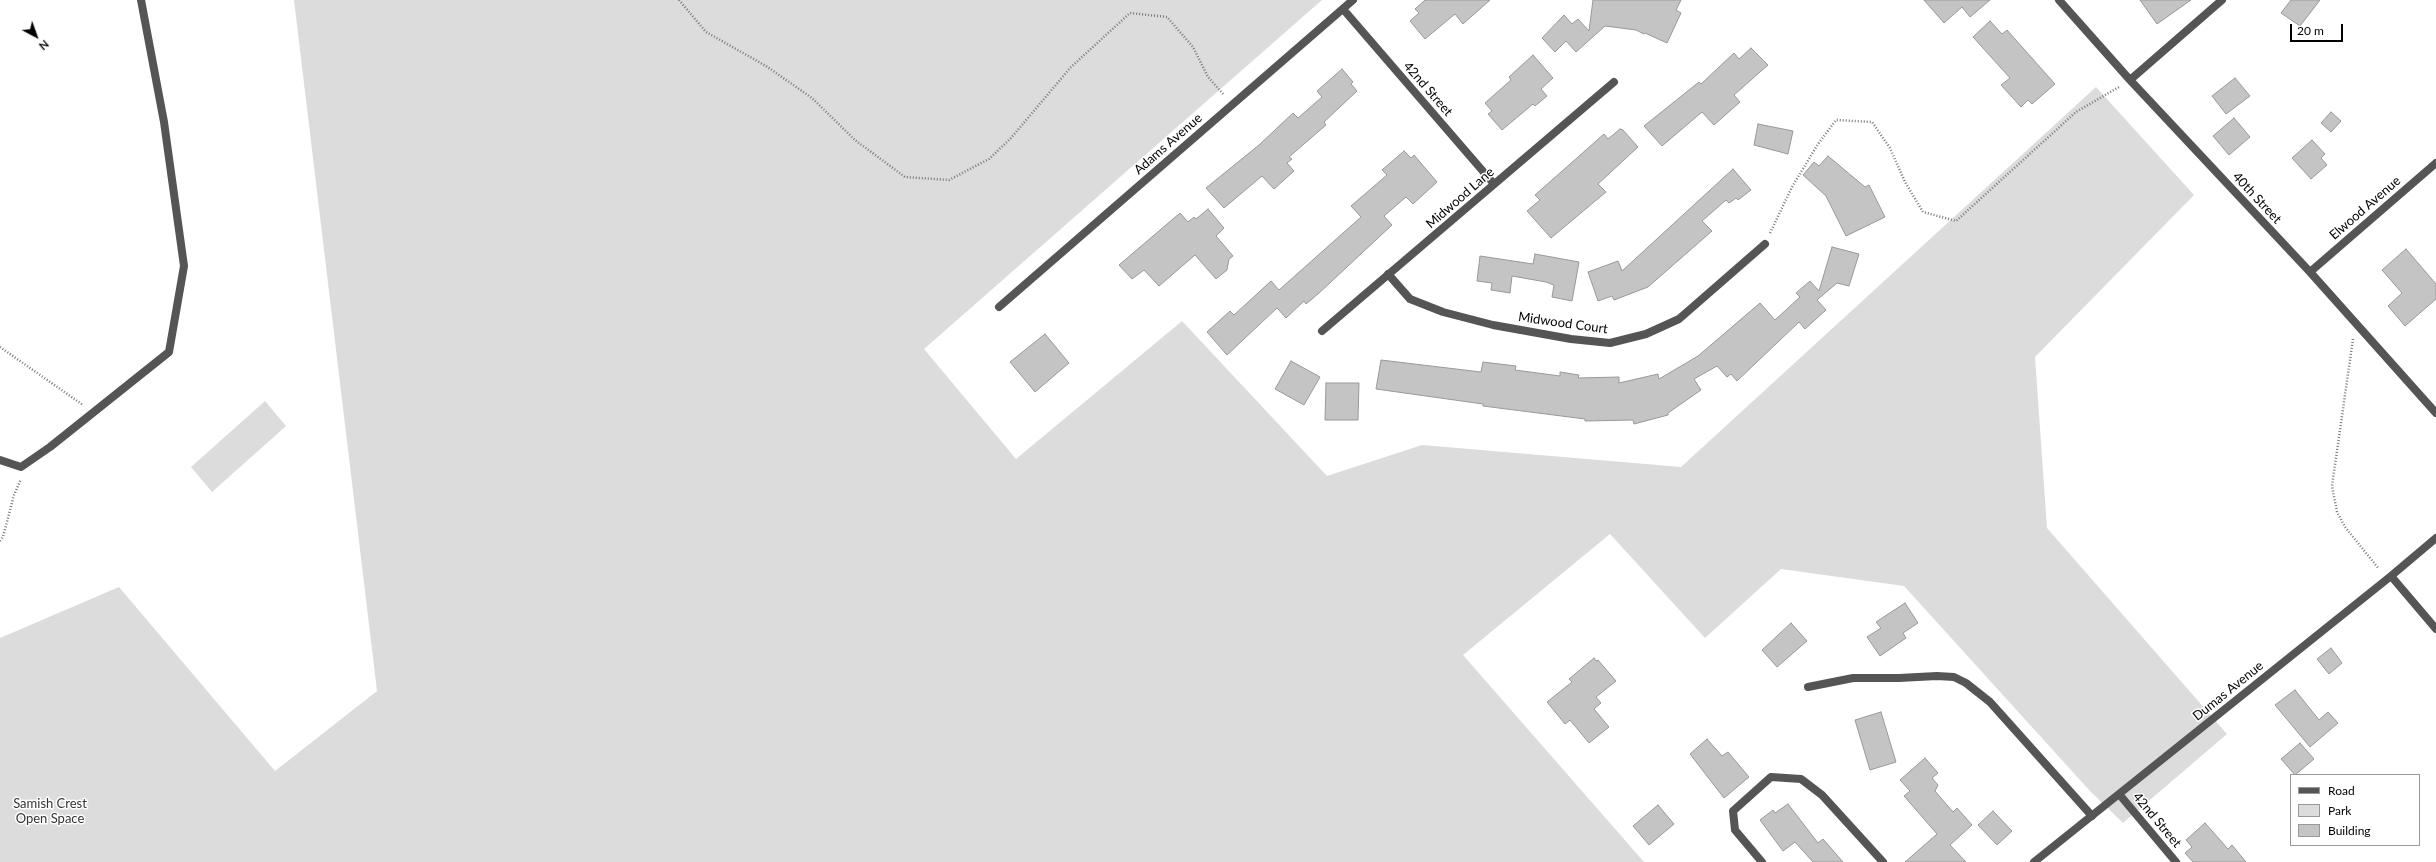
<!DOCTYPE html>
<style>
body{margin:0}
#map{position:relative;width:2436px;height:862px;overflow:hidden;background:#fff;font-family:Lato,sans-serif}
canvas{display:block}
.legend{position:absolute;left:2290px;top:774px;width:130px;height:72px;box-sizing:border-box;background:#fff;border:1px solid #999;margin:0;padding:5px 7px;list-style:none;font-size:12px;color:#000}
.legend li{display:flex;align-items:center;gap:8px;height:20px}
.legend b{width:20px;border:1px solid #999}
.north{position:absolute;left:16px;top:16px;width:40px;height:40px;-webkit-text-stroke:3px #fff;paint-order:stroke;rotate:139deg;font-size:11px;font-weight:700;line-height:16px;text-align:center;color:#000}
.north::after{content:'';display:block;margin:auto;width:14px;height:18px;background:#000;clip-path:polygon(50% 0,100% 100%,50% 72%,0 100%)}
.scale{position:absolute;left:2290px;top:24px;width:53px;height:18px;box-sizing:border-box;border:2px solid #000;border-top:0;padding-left:5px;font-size:12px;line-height:14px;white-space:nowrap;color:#000;-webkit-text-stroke:3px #fff;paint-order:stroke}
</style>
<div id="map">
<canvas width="2436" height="862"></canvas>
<ul class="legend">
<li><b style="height:5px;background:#555"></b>Road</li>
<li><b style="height:11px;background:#dcdcdc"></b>Park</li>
<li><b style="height:11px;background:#c4c4c4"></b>Building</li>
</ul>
<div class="north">N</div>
<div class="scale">20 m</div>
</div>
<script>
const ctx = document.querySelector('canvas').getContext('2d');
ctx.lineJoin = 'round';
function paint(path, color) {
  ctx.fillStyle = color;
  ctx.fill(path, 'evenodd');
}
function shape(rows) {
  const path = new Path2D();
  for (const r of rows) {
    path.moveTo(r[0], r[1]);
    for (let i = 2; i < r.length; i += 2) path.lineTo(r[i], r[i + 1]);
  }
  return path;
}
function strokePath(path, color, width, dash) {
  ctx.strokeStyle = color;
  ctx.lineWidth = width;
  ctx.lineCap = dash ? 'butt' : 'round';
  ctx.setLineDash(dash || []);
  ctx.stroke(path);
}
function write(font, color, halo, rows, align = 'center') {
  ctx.font = font + ' Lato,sans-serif';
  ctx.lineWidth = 3;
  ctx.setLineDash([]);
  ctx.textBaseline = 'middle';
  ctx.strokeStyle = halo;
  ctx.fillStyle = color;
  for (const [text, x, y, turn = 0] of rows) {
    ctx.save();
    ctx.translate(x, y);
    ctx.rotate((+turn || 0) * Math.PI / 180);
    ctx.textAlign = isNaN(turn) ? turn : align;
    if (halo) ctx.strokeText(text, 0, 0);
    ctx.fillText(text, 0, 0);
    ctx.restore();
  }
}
paint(shape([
 [294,0,1322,0,924,349,1016,459,1182,321,1327,476,1422,445,1681,467,2096,87,2194,195,2035,357,2047,528,2227,734,2123,823,2090,791,1904,586,1781,569,1705,638,1610,534,1463,655,1644,862,0,862,0,638,119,587,275,771,377,691],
 [265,401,286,426,212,492,191,467]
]), '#dcdcdc');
const building = shape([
 [1425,0,1490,0,1463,24,1455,14,1425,39,1410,21,1419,13,1415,9,1425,0],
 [1593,0,1681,0,1676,10,1681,13,1667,43,1645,33,1644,34,1636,30,1605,26,1576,52,1566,41,1555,52,1542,38,1564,15,1572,24,1578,19,1589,31,1593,0],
 [1924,0,1990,0,1970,17,1962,7,1944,23,1924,0],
 [2140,0,2191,0,2157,24,2140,0],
 [2291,0,2320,0,2300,26,2281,13,2291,0],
 [1990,21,2002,34,2007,30,2055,84,2032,104,2028,100,2021,107,2001,85,2010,78,1973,37,1990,21],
 [1751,48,1768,65,1734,95,1740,102,1714,125,1702,112,1662,146,1644,126,1699,82,1701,84,1734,53,1739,59,1751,48],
 [1533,55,1553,78,1541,89,1547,96,1535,106,1533,104,1502,130,1488,114,1492,111,1485,103,1511,80,1509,77,1533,55],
 [1342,69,1353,82,1351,84,1357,91,1324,122,1326,125,1289,157,1292,159,1287,163,1294,171,1274,189,1262,176,1224,208,1206,188,1259,145,1293,113,1298,118,1322,97,1317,91,1342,69],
 [2235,78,2250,96,2226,114,2212,96,2235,78],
 [2331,112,2341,121,2331,132,2321,123,2331,112],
 [2234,118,2250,137,2229,155,2213,136,2234,118],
 [1758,124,1793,131,1788,154,1754,145,1758,124],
 [1620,129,1623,130,1638,147,1598,184,1606,192,1551,238,1527,211,1540,200,1535,195,1604,134,1608,139,1620,129],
 [2312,140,2325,154,2321,158,2327,165,2311,179,2292,158,2312,140],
 [1404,151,1411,158,1414,155,1437,182,1413,204,1406,197,1384,216,1392,225,1318,294,1306,304,1304,301,1286,318,1277,308,1227,355,1207,332,1230,311,1234,315,1271,281,1279,290,1361,217,1351,206,1387,175,1382,170,1404,151],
 [1828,156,1865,187,1869,185,1885,217,1846,236,1826,196,1803,175,1814,162,1819,166,1828,156],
 [1733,169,1751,190,1738,200,1736,198,1729,203,1726,200,1702,221,1712,231,1648,287,1614,300,1612,296,1598,301,1588,272,1618,261,1622,271,1733,169],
 [1208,209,1224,228,1216,236,1233,256,1229,259,1227,270,1216,279,1195,255,1159,286,1144,270,1132,279,1119,265,1180,213,1188,222,1194,217,1196,219,1208,209],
 [1832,247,1859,254,1849,286,1837,283,1817,300,1826,310,1805,329,1799,322,1737,381,1731,374,1727,377,1717,366,1694,379,1701,390,1668,413,1668,415,1634,424,1633,420,1585,421,1585,419,1483,406,1483,404,1376,389,1381,360,1481,372,1483,362,1516,366,1515,370,1560,376,1560,372,1579,375,1578,378,1619,377,1619,383,1658,374,1659,379,1698,356,1760,303,1775,320,1800,297,1796,293,1810,281,1819,291,1832,247],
 [2406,249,2436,284,2436,299,2405,326,2388,306,2402,293,2382,270,2406,249],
 [1535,254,1579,262,1572,301,1552,297,1554,285,1546,282,1512,276,1510,293,1491,290,1492,283,1477,281,1480,256,1533,264,1535,254],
 [1045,334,1069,363,1035,392,1010,362,1045,334],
 [1291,361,1320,377,1304,405,1275,389,1291,361],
 [1326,383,1359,383,1358,420,1325,420,1326,383],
 [1905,603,1918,623,1903,633,1906,638,1880,656,1867,637,1881,628,1876,622,1905,603],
 [1791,623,1807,641,1777,667,1762,650,1791,623],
 [2331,648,2342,663,2329,674,2317,659,2331,648],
 [1594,658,1596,661,1598,660,1616,681,1596,697,1601,703,1594,709,1609,727,1589,743,1570,720,1565,724,1547,702,1572,682,1569,679,1594,658],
 [2295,690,2319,720,2328,712,2338,723,2310,747,2275,705,2295,690],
 [1881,712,1896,762,1870,770,1855,720,1881,712],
 [1707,739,1722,756,1728,752,1749,777,1724,798,1690,754,1707,739],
 [2300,743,2314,759,2295,775,2281,759,2300,743],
 [1925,758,1938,773,1932,778,1938,785,1935,791,1953,812,1957,808,1972,825,1950,845,1966,862,1905,862,1937,834,1904,796,1910,791,1900,780,1925,758],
 [1788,804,1818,843,1823,839,1843,862,1813,862,1795,842,1783,851,1760,820,1773,810,1775,813,1788,804],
 [1658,805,1674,824,1649,845,1633,826,1658,805],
 [1993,811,2012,831,1997,845,1978,825,1993,811],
 [2205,823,2228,849,2232,845,2246,862,2193,862,2185,853,2192,847,2186,840,2205,823]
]);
paint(building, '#c4c4c4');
strokePath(building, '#999', 1);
strokePath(shape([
 [679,0,706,32,766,66,812,98,855,140,905,177,949,180,989,159,1011,138,1071,67,1130,13,1167,17,1193,47,1208,77,1224,95],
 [1770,233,1792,187,1818,144,1836,120,1872,122,1890,148,1905,182,1923,212,1956,221,2076,112,2119,87],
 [2353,339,2332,486,2337,512,2345,527,2379,569],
 [0,347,83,405],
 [0,541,3,537,14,495,21,479]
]), '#777', 2.5, [1, 2]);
strokePath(shape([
 [0,460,21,467,50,447,169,352,184,266,164,122,141,0],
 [1808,687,1853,678,1899,678,1937,676,1954,677,1966,683,1990,702,2092,816],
 [1762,862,1735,830,1733,811,1771,777,1801,779,1822,795,1883,862]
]), '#555', 8);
strokePath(shape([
 [2059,0,2130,80,2310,272,2436,413],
 [1343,9,1494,184],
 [2130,80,2222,0],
 [2310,272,2436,163],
 [1388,274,1410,299,1443,312,1493,325,1571,339,1610,343,1646,334,1679,319,1765,244],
 [999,307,1353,0],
 [1322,331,1614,82],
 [2391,576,2436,629],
 [2119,794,2176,862],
 [2034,862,2391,576,2436,538]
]), '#555', 8);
write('13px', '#000', '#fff', [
 ["42nd Street",1428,89,49],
 ["Adams Avenue",1168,144,-41],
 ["Midwood Lane",1460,198,-41],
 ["40th Street",2257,198,47],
 ["Elwood Avenue",2365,208,-41],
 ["Midwood Court",1563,323,8],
 ["Dumas Avenue",2228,691,-39],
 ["42nd Street",2157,820,50]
]);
write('13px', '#333', '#fff', [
 ["Samish Crest",50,804],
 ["Open Space",50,819]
]);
</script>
